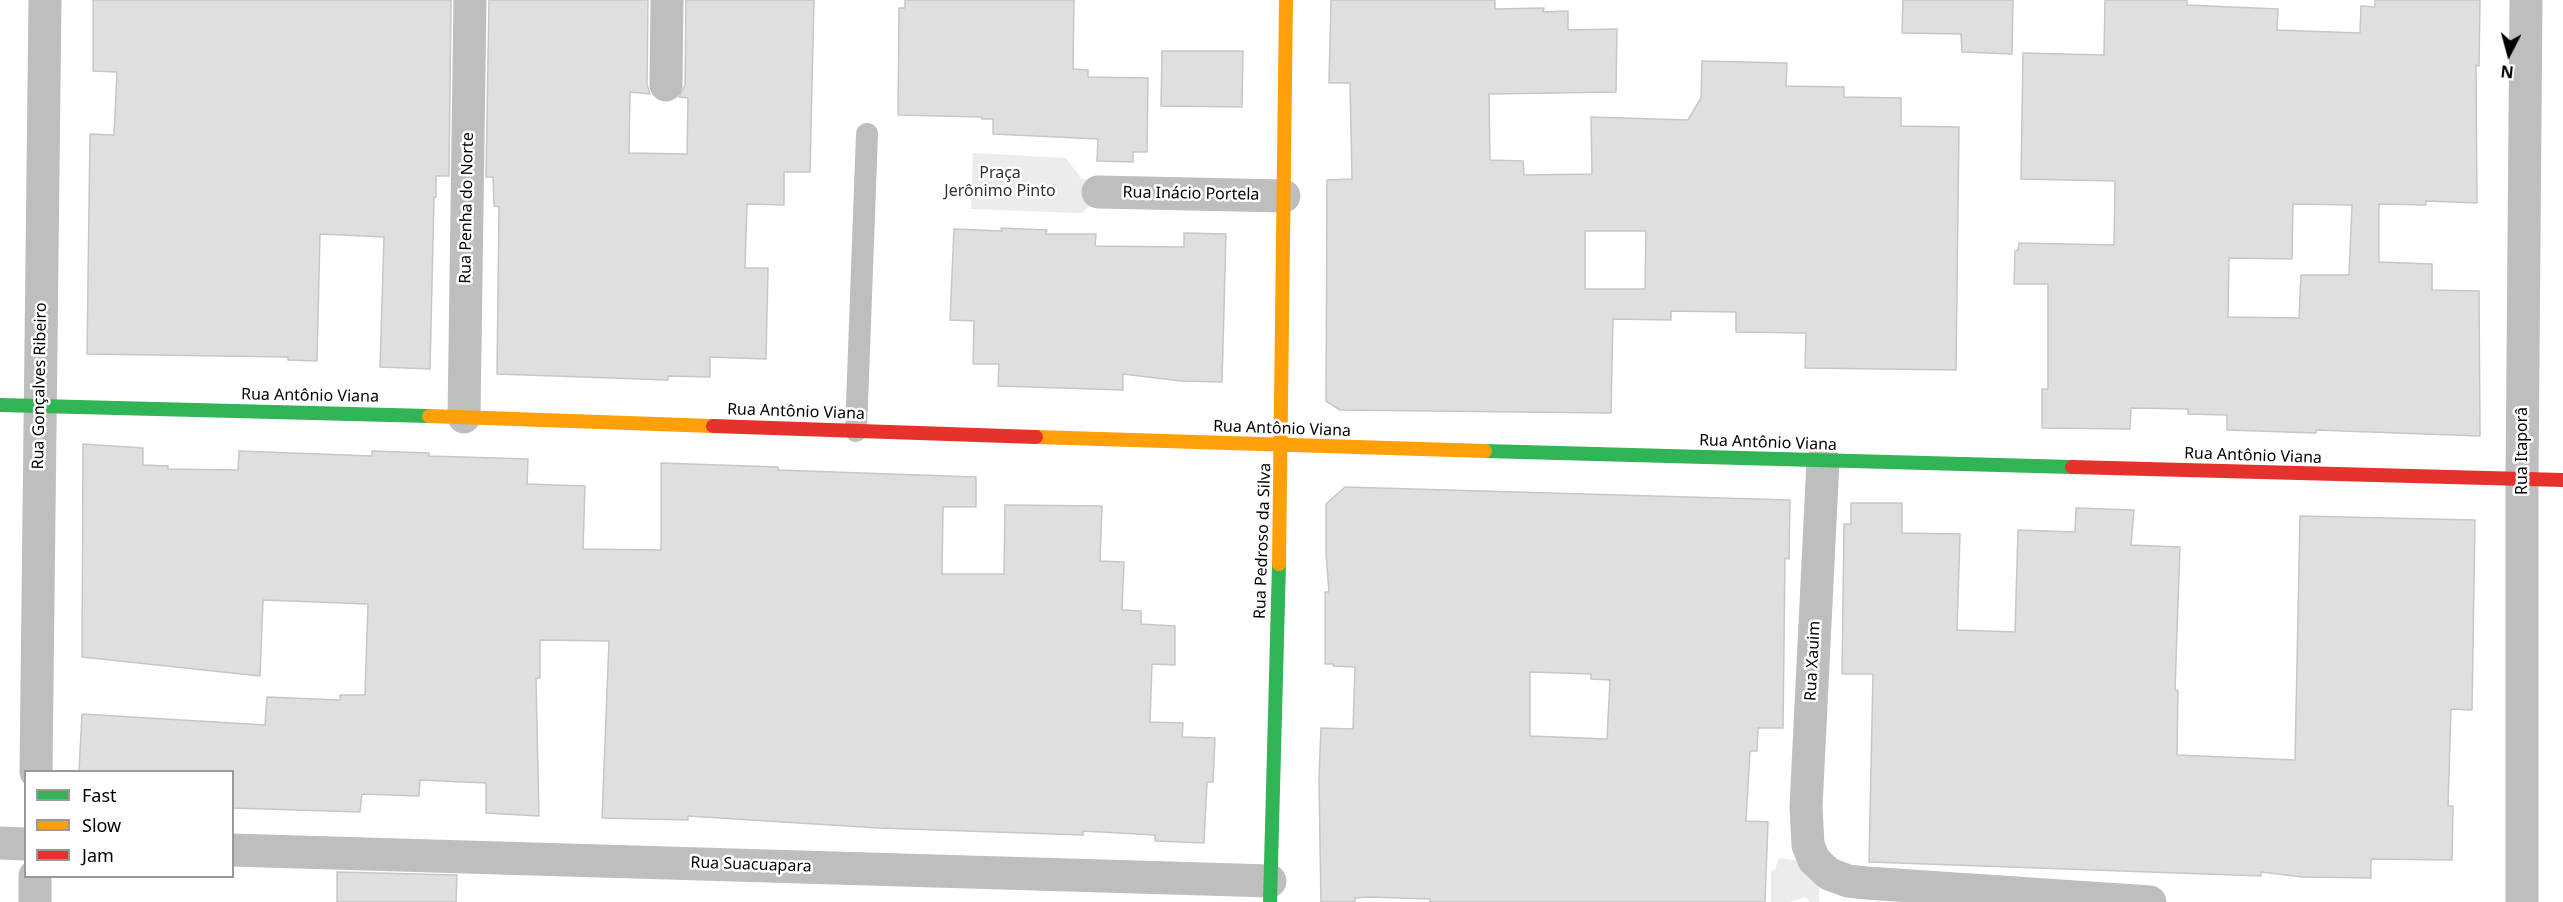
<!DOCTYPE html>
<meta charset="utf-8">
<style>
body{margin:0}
#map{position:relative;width:2563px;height:902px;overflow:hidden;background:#fff;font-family:"Noto Sans",sans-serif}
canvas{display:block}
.legend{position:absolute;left:24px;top:770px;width:210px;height:108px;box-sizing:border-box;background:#fff;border:2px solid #999;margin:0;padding:8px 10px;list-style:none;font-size:18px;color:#000}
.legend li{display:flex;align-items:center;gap:12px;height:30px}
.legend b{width:30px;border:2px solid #999}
.north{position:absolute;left:2479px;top:24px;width:60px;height:60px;-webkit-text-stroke:4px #fff;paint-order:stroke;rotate:186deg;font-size:16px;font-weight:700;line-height:24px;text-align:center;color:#000}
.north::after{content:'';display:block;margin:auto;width:21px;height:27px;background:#000;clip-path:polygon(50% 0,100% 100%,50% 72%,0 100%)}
</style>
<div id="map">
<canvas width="2563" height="902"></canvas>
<ul class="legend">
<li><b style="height:8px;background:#30b455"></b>Fast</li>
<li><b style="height:8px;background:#ff9f0a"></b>Slow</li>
<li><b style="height:8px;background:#e5322d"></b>Jam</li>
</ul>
<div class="north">N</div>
</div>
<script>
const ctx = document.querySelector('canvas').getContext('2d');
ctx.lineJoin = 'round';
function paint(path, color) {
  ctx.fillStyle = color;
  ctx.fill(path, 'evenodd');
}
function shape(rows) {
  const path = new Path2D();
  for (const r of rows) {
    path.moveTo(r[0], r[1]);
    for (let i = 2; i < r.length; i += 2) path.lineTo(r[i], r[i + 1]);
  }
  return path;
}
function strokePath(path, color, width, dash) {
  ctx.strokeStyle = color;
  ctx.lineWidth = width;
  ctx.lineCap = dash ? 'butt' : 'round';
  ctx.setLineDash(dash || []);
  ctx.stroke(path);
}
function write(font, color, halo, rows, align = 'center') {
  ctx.font = font + ' "Noto Sans",sans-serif';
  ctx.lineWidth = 5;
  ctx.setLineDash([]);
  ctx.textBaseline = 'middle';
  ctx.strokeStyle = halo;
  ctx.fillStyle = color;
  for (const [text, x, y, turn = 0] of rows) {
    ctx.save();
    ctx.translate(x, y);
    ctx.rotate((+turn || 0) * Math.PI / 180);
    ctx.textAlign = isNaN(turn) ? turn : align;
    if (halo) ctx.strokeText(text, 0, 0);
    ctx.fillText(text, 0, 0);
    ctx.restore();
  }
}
paint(shape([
 [973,153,1066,158,1081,178,1091,182,1089,206,1082,213,1078,213,971,209],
 [1779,858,1812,862,1819,879,1819,902,1810,902,1805,897,1790,902,1771,902,1771,871,1775,869]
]), '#ececec');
const building = shape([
 [93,0,451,0,449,176,436,176,436,197,434,197,430,369,380,367,384,237,320,234,317,361,288,360,288,357,87,354,90,134,114,135,117,72,93,71,93,0],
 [489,0,648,0,647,85,650,94,630,92,629,153,687,154,688,98,679,97,685,85,686,0,814,0,810,172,784,172,784,205,747,204,745,268,768,268,766,359,710,357,710,377,668,376,668,380,497,374,499,207,494,206,493,177,486,177,489,0],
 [905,0,1074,0,1073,69,1088,70,1088,77,1148,78,1147,152,1133,152,1133,162,1097,161,1098,139,993,134,993,119,982,119,982,117,898,115,899,8,905,8,905,0],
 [1331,0,1495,0,1495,9,1544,8,1543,12,1568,11,1568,30,1617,29,1616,92,1489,94,1490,160,1523,161,1524,175,1592,174,1591,117,1688,120,1701,98,1702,61,1787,63,1786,86,1844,87,1844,97,1901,98,1901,126,1959,127,1956,370,1805,368,1806,333,1736,332,1736,312,1671,311,1671,320,1613,319,1611,413,1340,410,1326,401,1327,180,1352,179,1350,83,1329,83,1331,0],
 [1585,231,1646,231,1645,289,1585,289,1585,231],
 [1903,0,2013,0,2012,54,1962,52,1961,34,1902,33,1903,0],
 [2105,0,2187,0,2187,5,2278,9,2277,30,2360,33,2361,6,2375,7,2375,0,2480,0,2479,66,2476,65,2477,203,2426,201,2426,205,2379,204,2379,262,2432,264,2432,290,2479,291,2480,436,2316,430,2316,433,2227,430,2227,415,2188,414,2188,409,2131,408,2130,429,2042,428,2042,389,2048,389,2048,284,2014,284,2015,251,2018,250,2019,243,2114,245,2115,181,2021,179,2023,53,2104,55,2105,0],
 [2293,204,2352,205,2349,275,2301,275,2299,318,2228,317,2229,258,2292,259,2293,204],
 [1162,51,1243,51,1242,107,1161,106,1162,51],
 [1001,228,1047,230,1046,234,1096,234,1095,246,1184,247,1184,233,1226,234,1222,382,1181,381,1123,374,1123,390,998,386,999,364,973,364,974,321,950,320,954,229,1002,231,1001,228],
 [83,444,143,448,143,465,168,466,168,469,238,470,239,451,372,456,372,451,429,453,429,456,528,459,527,484,585,486,583,549,661,550,661,463,778,467,778,470,976,477,976,507,943,507,942,574,1004,574,1005,505,1102,506,1100,561,1124,562,1122,610,1141,611,1141,624,1175,626,1175,665,1152,664,1150,722,1183,723,1182,737,1215,738,1213,782,1207,782,1204,843,1155,841,1155,835,1083,831,1083,835,879,828,688,816,688,820,602,818,609,641,540,640,540,678,536,678,539,816,486,813,486,783,420,780,419,796,362,794,360,812,232,808,232,771,79,771,82,714,265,725,267,697,340,700,340,695,365,695,368,604,263,600,260,676,82,657,83,444],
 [1345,487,1790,500,1789,559,1785,558,1783,728,1758,728,1757,751,1750,751,1746,821,1768,822,1765,902,1430,902,1430,899,1369,897,1355,898,1355,902,1321,902,1319,779,1321,728,1353,729,1355,667,1333,666,1334,664,1325,664,1325,592,1329,592,1326,554,1326,504,1345,487],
 [1530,672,1591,674,1591,679,1610,680,1607,739,1530,736,1530,672],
 [1851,503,1902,503,1902,533,1960,534,1957,630,2015,632,2018,530,2075,532,2076,508,2134,510,2131,545,2180,547,2175,690,2178,690,2177,755,2295,760,2300,516,2475,520,2472,710,2451,709,2448,806,2453,806,2452,860,2371,859,2371,878,2302,877,2261,872,2261,876,1869,862,1873,674,1842,674,1844,524,1851,524,1851,503],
 [337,872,457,875,456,902,337,902,337,872]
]);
paint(building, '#dfdfdf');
strokePath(building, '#c7c7c7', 1.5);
strokePath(shape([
 [856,431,867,134]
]), '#bebebe', 22);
strokePath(shape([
 [666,85,667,0],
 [1098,192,1284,196],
 [464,417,470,0],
 [1823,461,1806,807,1808,845,1814,860,1829,874,1848,881,1866,883,2150,902],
 [36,772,45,0],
 [0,843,26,844],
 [232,850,1270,881],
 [35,902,35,876],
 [2522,902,2522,480,2526,0]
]), '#bebebe', 33);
strokePath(shape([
 [0,405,429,416],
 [1485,451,2072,467],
 [1270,902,1279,564]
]), '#30b455', 14);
strokePath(shape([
 [429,416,713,426],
 [1036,437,1485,451],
 [1279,564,1286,0]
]), '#ff9f0a', 14);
strokePath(shape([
 [713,426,1036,437],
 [2072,467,2563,480]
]), '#e5322d', 14);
write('16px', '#333', '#fff', [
 ["Praça",1000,173],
 ["Jerônimo Pinto",1000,191]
]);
write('16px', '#000', '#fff', [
 ["Rua Inácio Portela",1191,194,1],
 ["Rua Penha do Norte",467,208,-89],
 ["Rua Gonçalves Ribeiro",40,386,-89],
 ["Rua Antônio Viana",310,396,1],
 ["Rua Antônio Viana",796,412,2],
 ["Rua Antônio Viana",1282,429,2],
 ["Rua Antônio Viana",1768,443,2],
 ["Rua Itaporâ",2522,451,-90],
 ["Rua Antônio Viana",2253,456,2],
 ["Rua Pedroso da Silva",1263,541,-88],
 ["Rua Xauim",1813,661,-87],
 ["Rua Suacuapara",751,865,2]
]);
</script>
